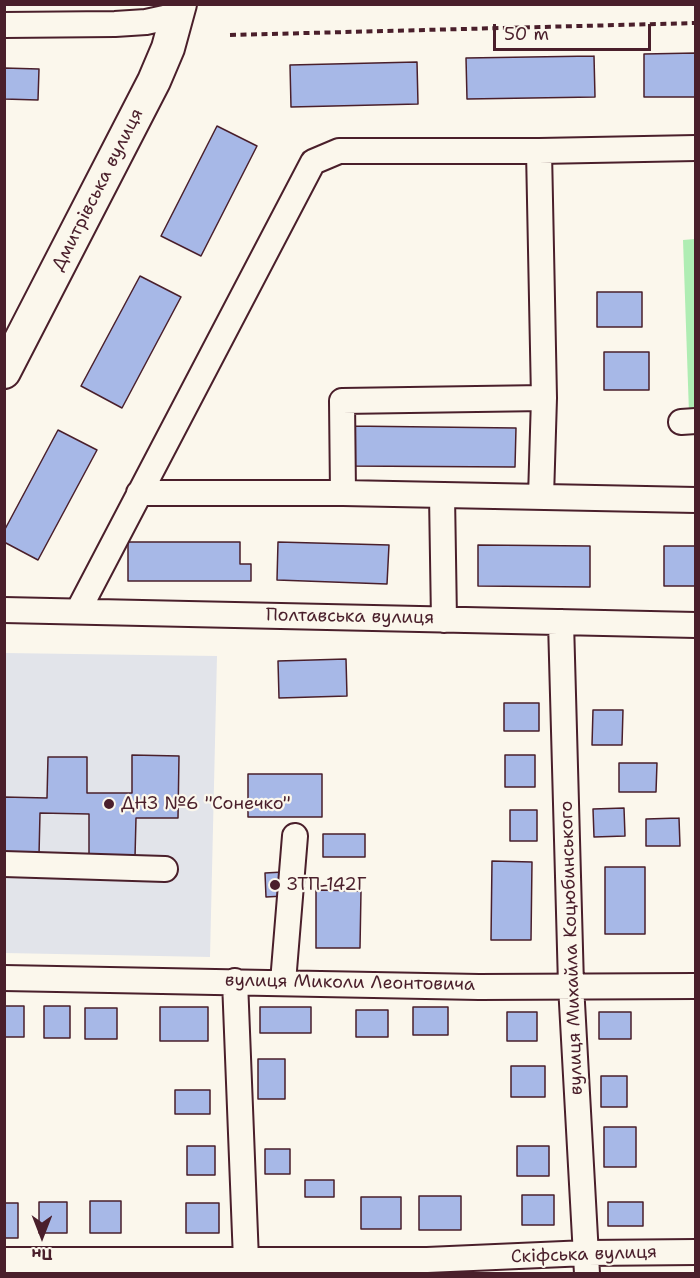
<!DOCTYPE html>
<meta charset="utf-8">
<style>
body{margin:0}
#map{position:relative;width:700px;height:1278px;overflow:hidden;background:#fbf7ec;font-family:"Shantell Sans",sans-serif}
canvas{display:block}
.frame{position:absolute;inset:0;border:6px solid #4a1f2b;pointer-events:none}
.north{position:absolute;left:12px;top:1206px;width:60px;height:60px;-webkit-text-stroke:4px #fbf7ec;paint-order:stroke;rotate:180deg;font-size:16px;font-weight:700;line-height:24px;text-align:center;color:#4a1f2b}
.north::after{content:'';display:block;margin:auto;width:21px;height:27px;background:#4a1f2b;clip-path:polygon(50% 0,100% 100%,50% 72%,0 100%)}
.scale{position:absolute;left:493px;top:24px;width:158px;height:27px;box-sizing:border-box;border:3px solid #4a1f2b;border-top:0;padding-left:8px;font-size:18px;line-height:21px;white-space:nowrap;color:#4a1f2b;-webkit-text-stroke:4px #fbf7ec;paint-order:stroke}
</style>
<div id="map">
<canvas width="700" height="1278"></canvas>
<div class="frame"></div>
<div class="north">Пн</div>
<div class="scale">50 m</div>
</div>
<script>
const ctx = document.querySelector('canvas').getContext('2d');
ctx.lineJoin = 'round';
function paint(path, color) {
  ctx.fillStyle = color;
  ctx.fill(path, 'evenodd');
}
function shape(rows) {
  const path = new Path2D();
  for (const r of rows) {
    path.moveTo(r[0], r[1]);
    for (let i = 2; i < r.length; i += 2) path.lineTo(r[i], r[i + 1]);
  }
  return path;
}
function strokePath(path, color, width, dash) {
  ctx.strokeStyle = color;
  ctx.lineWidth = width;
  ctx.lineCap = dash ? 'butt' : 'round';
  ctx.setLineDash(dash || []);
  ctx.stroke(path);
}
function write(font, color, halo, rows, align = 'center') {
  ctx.font = font + ' "Shantell Sans",sans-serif';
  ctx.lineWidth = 4.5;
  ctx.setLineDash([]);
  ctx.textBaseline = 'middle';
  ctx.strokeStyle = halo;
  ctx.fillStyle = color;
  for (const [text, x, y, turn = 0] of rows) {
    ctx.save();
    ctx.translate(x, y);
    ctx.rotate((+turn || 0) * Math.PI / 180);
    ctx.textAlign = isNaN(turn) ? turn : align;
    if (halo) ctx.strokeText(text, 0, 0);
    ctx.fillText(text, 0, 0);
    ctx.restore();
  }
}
paint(shape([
 [5,653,217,656,210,957,5,953]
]), '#e2e4ea');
paint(shape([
 [695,239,695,413,689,413,683,240]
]), '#afedb3');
const building = shape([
 [696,53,696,97,644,97,644,54,696,53],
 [594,56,595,97,467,99,466,58,594,56],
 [417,62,418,104,291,107,290,65,417,62],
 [4,68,39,69,38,100,4,99,4,68],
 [217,126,257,146,201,256,161,236,217,126],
 [140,276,181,297,122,408,81,386,140,276],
 [597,292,642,292,642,327,597,327,597,292],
 [604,352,649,352,649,390,604,390,604,352],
 [348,426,516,428,515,467,347,466,348,426],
 [58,430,97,450,38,560,4,542,4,531,58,430],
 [128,542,240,542,240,564,251,564,251,581,128,581,128,542],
 [278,542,389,545,387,584,277,580,278,542],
 [478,545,590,546,590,587,478,586,478,545],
 [664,546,696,546,696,586,664,586,664,546],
 [346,659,347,696,279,698,278,661,346,659],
 [504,703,539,703,539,731,504,731,504,703],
 [593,710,623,710,622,745,592,745,593,710],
 [132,755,179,756,178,818,136,818,135,857,89,856,89,814,40,813,39,855,4,855,4,797,47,798,48,757,87,757,87,793,132,793,132,755],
 [505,755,535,755,535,787,505,787,505,755],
 [619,763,657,763,656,792,619,792,619,763],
 [248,774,322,774,322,817,248,817,248,774],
 [624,808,625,836,594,837,593,809,624,808],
 [510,810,537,810,537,841,510,841,510,810],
 [679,818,680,846,646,846,646,819,679,818],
 [323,834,365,834,365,857,323,857,323,834],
 [492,861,532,862,531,940,491,940,492,861],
 [605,867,645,867,645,934,605,934,605,867],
 [283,872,284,896,266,897,265,873,283,872],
 [316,890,361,891,360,948,316,948,316,890],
 [4,1006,24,1006,24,1037,4,1037,4,1006],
 [44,1006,70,1006,70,1038,44,1038,44,1006],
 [160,1007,208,1007,208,1041,160,1041,160,1007],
 [260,1007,311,1007,311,1033,260,1033,260,1007],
 [413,1007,448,1007,448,1035,413,1035,413,1007],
 [85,1008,117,1008,117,1039,85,1039,85,1008],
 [356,1010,388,1010,388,1037,356,1037,356,1010],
 [507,1012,537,1012,537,1041,507,1041,507,1012],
 [599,1012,631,1012,631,1039,599,1039,599,1012],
 [258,1059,285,1059,285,1099,258,1099,258,1059],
 [511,1066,545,1066,545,1097,511,1097,511,1066],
 [601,1076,627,1076,627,1107,601,1107,601,1076],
 [175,1090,210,1090,210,1114,175,1114,175,1090],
 [604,1127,636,1127,636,1167,604,1167,604,1127],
 [187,1146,215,1146,215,1175,187,1175,187,1146],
 [517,1146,549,1146,549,1176,517,1176,517,1146],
 [265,1149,290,1149,290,1174,265,1174,265,1149],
 [305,1180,334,1180,334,1197,305,1197,305,1180],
 [522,1195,554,1195,554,1225,522,1225,522,1195],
 [419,1196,461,1196,461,1230,419,1230,419,1196],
 [361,1197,401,1197,401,1229,361,1229,361,1197],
 [90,1201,121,1201,121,1233,90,1233,90,1201],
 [39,1202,67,1202,67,1233,39,1233,39,1202],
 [608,1202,643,1202,643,1226,608,1226,608,1202],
 [4,1203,18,1203,18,1238,4,1238,4,1203],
 [186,1203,219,1203,219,1233,186,1233,186,1203]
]);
paint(building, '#a7b8e7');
strokePath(building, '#4a1f2b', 1.5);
const minor = shape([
 [4,25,115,24,146,22,178,15],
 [681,422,696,421],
 [139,493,343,493,696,500],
 [343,493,342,401,544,398,539,151],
 [442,495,444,620],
 [541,497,544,398],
 [4,610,696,625],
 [78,611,313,162,339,151,539,151,696,148],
 [561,622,571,985,587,1274],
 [4,864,165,869],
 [4,978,479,987,696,986],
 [235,981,246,1260],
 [283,982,295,836],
 [4,1260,427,1260,587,1253,696,1252]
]);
const major = shape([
 [4,372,154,81,168,48,180,4]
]);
strokePath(minor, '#4a1f2b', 28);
strokePath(major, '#4a1f2b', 36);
strokePath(shape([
 [230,35,696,23]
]), '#4a1f2b', 4, [6, 4.5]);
strokePath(minor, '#fbf7ec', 24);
strokePath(major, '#fbf7ec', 32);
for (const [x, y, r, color] of [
 [109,804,6,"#4a1f2b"],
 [275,885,6,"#4a1f2b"]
]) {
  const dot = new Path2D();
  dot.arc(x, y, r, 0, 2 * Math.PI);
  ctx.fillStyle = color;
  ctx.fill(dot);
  strokePath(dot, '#fbf7ec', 2);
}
write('18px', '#4a1f2b', '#fbf7ec', [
 ["Дмитрівська вулиця",98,190,-63],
 ["Полтавська вулиця",350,617,1],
 ["вулиця Михайла Коцюбинського",572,948,-92],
 ["вулиця Миколи Леонтовича",350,983,1],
 ["Скіфська вулиця",584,1255,-2]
]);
write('18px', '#4a1f2b', '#fbf7ec', [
 ["ДНЗ №6 \"Сонечко\"",121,804],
 ["ЗТП-142Г",287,885]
], 'left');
</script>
